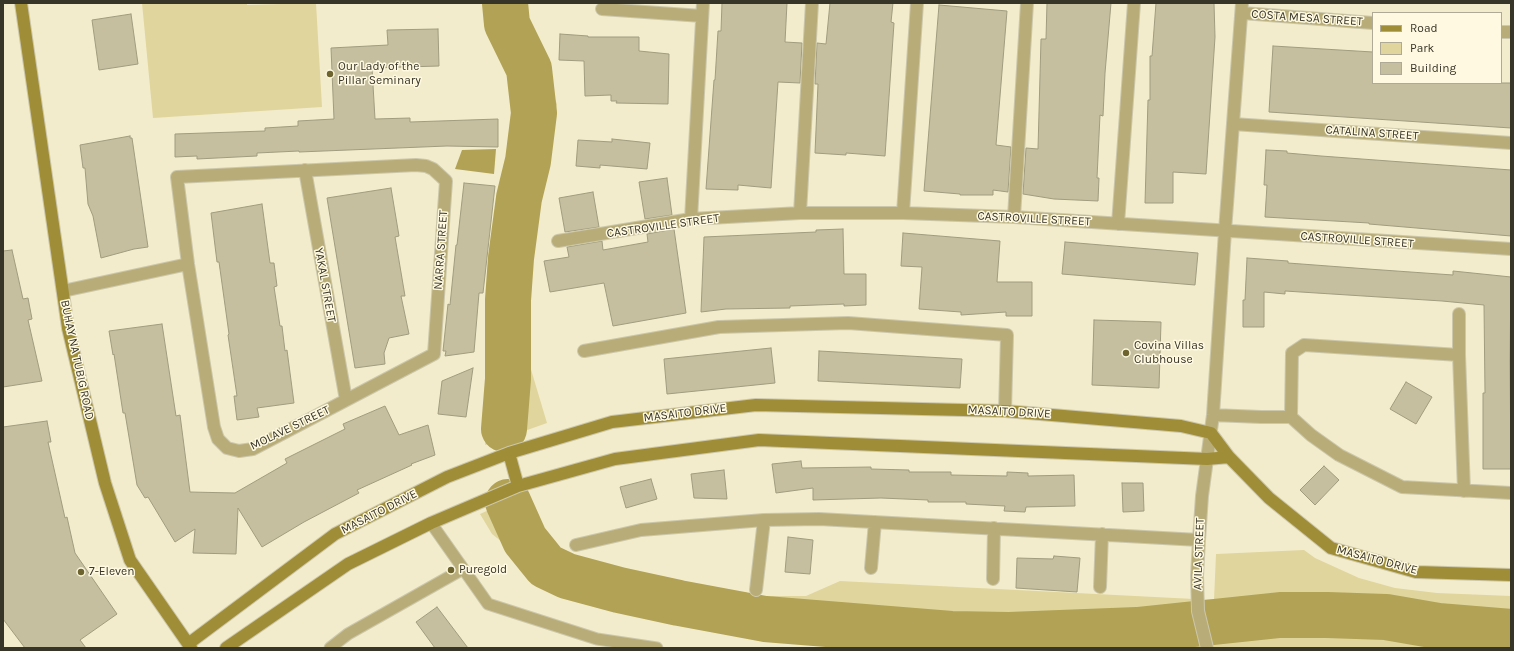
<!DOCTYPE html>
<style>
body{margin:0}
#map{position:relative;width:1514px;height:651px;overflow:hidden;background:#f2eccc;font-family:Karla,sans-serif}
canvas{display:block}
.frame{position:absolute;inset:0;border:4px solid #373428;pointer-events:none}
.legend{position:absolute;left:1372px;top:12px;width:130px;height:72px;box-sizing:border-box;background:#fef9e0;border:1px solid #aeaa96;margin:0;padding:5px 7px;list-style:none;font-size:12px;color:#373428}
.legend li{display:flex;align-items:center;gap:8px;height:20px}
.legend b{width:20px;border:1px solid #aeaa96}
</style>
<div id="map">
<canvas width="1514" height="651"></canvas>
<div class="frame"></div>
<ul class="legend">
<li><b style="height:5px;background:#9f8e37"></b>Road</li>
<li><b style="height:11px;background:#e0d59d"></b>Park</li>
<li><b style="height:11px;background:#c5bfa0"></b>Building</li>
</ul>
</div>
<script>
const ctx = document.querySelector('canvas').getContext('2d');
ctx.lineJoin = 'round';
function paint(path, color) {
  ctx.fillStyle = color;
  ctx.fill(path, 'evenodd');
}
function shape(rows) {
  const path = new Path2D();
  for (const r of rows) {
    path.moveTo(r[0], r[1]);
    for (let i = 2; i < r.length; i += 2) path.lineTo(r[i], r[i + 1]);
  }
  return path;
}
function strokePath(path, color, width, dash) {
  ctx.strokeStyle = color;
  ctx.lineWidth = width;
  ctx.lineCap = dash ? 'butt' : 'round';
  ctx.setLineDash(dash || []);
  ctx.stroke(path);
}
function write(font, color, halo, rows, align = 'center') {
  ctx.font = font + ' Karla,sans-serif';
  ctx.lineWidth = 3;
  ctx.setLineDash([]);
  ctx.textBaseline = 'middle';
  ctx.strokeStyle = halo;
  ctx.fillStyle = color;
  for (const [text, x, y, turn = 0] of rows) {
    ctx.save();
    ctx.translate(x, y);
    ctx.rotate((+turn || 0) * Math.PI / 180);
    ctx.textAlign = isNaN(turn) ? turn : align;
    if (halo) ctx.strokeText(text, 0, 0);
    ctx.fillText(text, 0, 0);
    ctx.restore();
  }
}
paint(shape([
 [142,3,247,3,247,5,316,3,322,107,153,118],
 [494,3,514,3,533,44,557,104,536,182,525,234,520,298,521,336,547,423,485,445,518,94,493,6],
 [522,495,553,544,569,562,713,590,764,596,806,596,840,581,1214,600,1216,554,1304,550,1315,558,1359,578,1395,588,1437,593,1511,596,1511,648,867,648,781,642,639,613,562,590,492,534,480,514]
]), '#e0d59d');
paint(shape([
 [496,149,494,174,455,169,462,150]
]), '#b1a255');
strokePath(shape([
 [504,429,508,379,508,300,511,258,519,198,528,161,534,113,529,69,507,24,505,3],
 [508,502,525,540,546,566,567,576,619,590,679,603,765,619,951,634,1009,635,1137,630,1280,615,1327,615,1386,617,1438,626,1511,632]
]), '#b1a255', 46);
const building = shape([
 [722,3,787,3,785,42,802,43,800,83,778,82,771,188,738,185,738,190,706,189,714,80,715,80,718,31,721,31,722,3],
 [830,3,893,3,891,22,894,23,885,156,846,153,846,155,815,153,818,84,815,84,817,43,826,44,830,3],
 [1047,3,1111,3,1105,73,1103,116,1100,115,1097,178,1099,178,1098,201,1054,199,1023,194,1026,148,1038,149,1041,39,1046,39,1047,3],
 [1156,3,1214,3,1215,37,1206,174,1173,172,1173,203,1145,203,1148,100,1150,100,1150,56,1152,56,1156,3],
 [939,5,1007,11,996,145,1011,147,1008,192,993,190,993,195,960,195,960,194,924,191,939,5],
 [131,14,138,64,99,70,92,20,131,14],
 [438,29,439,66,372,68,375,119,410,118,410,122,498,119,498,147,447,146,299,152,299,151,257,153,257,156,197,159,197,156,175,157,175,134,265,131,265,128,298,126,298,121,334,119,331,48,388,45,387,30,438,29],
 [560,34,588,36,588,37,639,37,639,51,669,54,668,104,616,103,617,101,611,101,611,95,585,96,584,61,559,60,560,34],
 [1273,46,1373,52,1373,83,1511,83,1511,128,1269,112,1273,46],
 [130,136,130,138,132,138,148,247,134,249,101,258,93,216,88,204,85,168,83,168,80,145,130,136],
 [612,139,650,143,647,169,600,165,600,168,576,166,578,140,612,142,612,139],
 [1266,150,1287,151,1287,153,1321,156,1511,170,1511,236,1369,224,1369,223,1265,217,1267,185,1264,185,1266,150],
 [667,178,672,215,645,219,639,182,667,178],
 [464,183,495,186,483,293,479,293,474,352,445,356,446,351,443,351,448,304,450,305,456,245,457,245,464,183],
 [391,188,399,236,395,237,405,296,401,296,409,334,389,338,384,353,385,364,355,368,327,198,391,188],
 [593,192,599,227,565,232,559,198,593,192],
 [262,204,270,263,274,263,277,286,274,287,280,326,282,326,285,351,287,350,294,403,257,408,259,417,237,420,234,396,237,396,228,335,229,334,219,262,217,262,211,213,262,204],
 [674,229,686,313,613,326,604,283,550,292,544,261,569,257,567,247,602,241,603,250,648,242,647,234,674,229],
 [843,229,844,274,866,274,866,305,844,306,844,304,790,306,790,308,726,309,701,312,704,237,816,232,816,230,843,229],
 [903,233,1000,241,997,282,1032,282,1032,316,1006,316,1006,312,961,315,961,312,919,309,922,267,901,266,903,233],
 [1065,242,1198,253,1195,285,1062,274,1065,242],
 [12,250,23,299,28,298,32,319,28,320,42,381,3,387,3,251,12,250],
 [1247,258,1288,261,1288,263,1368,269,1453,275,1453,271,1511,277,1510,362,1511,469,1483,469,1483,393,1485,393,1484,305,1442,301,1285,291,1285,294,1264,292,1264,327,1243,327,1243,300,1245,300,1247,258],
 [1094,320,1161,322,1159,388,1092,385,1094,320],
 [162,324,176,416,180,415,190,492,235,493,287,463,285,459,345,429,343,424,385,406,399,435,428,425,435,455,411,464,412,465,357,490,359,493,304,522,262,547,238,508,236,554,193,553,195,529,175,542,148,497,145,498,137,485,125,413,123,413,114,354,113,355,109,331,162,324],
 [771,348,775,383,667,394,664,359,771,348],
 [819,351,962,359,960,388,818,381,819,351],
 [473,368,466,417,438,414,442,381,473,368],
 [1406,382,1432,397,1416,424,1390,409,1406,382],
 [47,421,51,442,48,442,65,518,67,517,75,553,117,614,80,640,86,648,25,648,3,619,3,427,47,421],
 [801,461,802,468,871,467,871,469,909,470,909,472,951,472,951,475,1007,476,1007,472,1028,473,1028,476,1074,475,1075,506,1026,507,1025,512,1004,511,1005,506,966,504,966,502,928,502,928,500,881,498,813,500,813,488,776,493,772,464,801,461],
 [1324,466,1339,480,1315,505,1300,490,1324,466],
 [724,470,727,499,694,498,691,474,724,470],
 [651,479,657,499,626,508,620,487,651,479],
 [1122,483,1143,483,1144,511,1123,512,1122,483],
 [788,537,813,540,810,574,785,572,788,537],
 [1054,556,1080,558,1077,592,1016,588,1017,558,1053,559,1054,556],
 [437,607,468,648,435,648,416,622,437,607]
]);
paint(building, '#c5bfa0');
strokePath(building, '#a19c7e', 1);
const lane = shape([
 [431,523,488,604,597,639,657,648],
 [330,648,348,634,463,569]
]);
const street = shape([
 [602,9,702,16],
 [1242,13,1373,23],
 [1501,32,1511,32],
 [1233,124,1511,143],
 [416,165,426,166,433,169,446,181,434,354,253,449,239,451,227,448,218,439,214,427,188,264,177,177,416,165],
 [305,170,346,400],
 [800,213,812,3],
 [903,213,917,3],
 [1014,217,1027,3],
 [691,219,703,3],
 [1118,224,1134,3],
 [558,241,691,219,800,213,903,213,1014,217,1511,249],
 [63,291,188,264],
 [1459,314,1459,355,1464,491],
 [584,351,719,327,848,323,1007,335,1005,411],
 [1459,355,1304,345,1292,353,1291,417,1311,435,1339,455,1402,487,1511,493],
 [1213,415,1261,417,1291,417],
 [576,545,641,530,764,520,819,519,1199,540],
 [871,568,875,522],
 [993,579,994,528],
 [1100,587,1102,534],
 [756,590,764,520],
 [1207,648,1198,611,1197,576,1199,540,1202,496,1213,415,1225,231,1242,3]
]);
const secondary = shape([
 [21,3,68,328,105,483,130,560,191,648],
 [509,453,518,486],
 [188,644,335,534,447,477,509,453,612,422,756,405,1005,411,1181,426,1211,433,1229,457,1269,498,1331,548,1416,572,1511,575],
 [226,648,348,564,431,523,518,486,615,459,759,440,1207,459,1229,457]
]);
strokePath(lane, '#cdc7ab', 13);
strokePath(street, '#cdc7ab', 14);
strokePath(secondary, '#cdc7ab', 14);
strokePath(lane, '#b8ad78', 11);
strokePath(street, '#b8ad78', 12);
strokePath(secondary, '#9f8e37', 12);
for (const [x, y, r, color] of [
 [330,74,4,"#6d632f"],
 [1126,353,4,"#6d632f"],
 [451,570,4,"#6d632f"],
 [81,572,4,"#6d632f"]
]) {
  const dot = new Path2D();
  dot.arc(x, y, r, 0, 2 * Math.PI);
  ctx.fillStyle = color;
  ctx.fill(dot);
  strokePath(dot, '#fef9e0', 1.5);
}
write('12px', '#373428', '#fef9e0', [
 ["COSTA MESA STREET",1307,18,4],
 ["CATALINA STREET",1372,133,4],
 ["CASTROVILLE STREET",1034,219,3],
 ["CASTROVILLE STREET",663,226,-8],
 ["CASTROVILLE STREET",1357,240,4],
 ["NARRA STREET",441,250,-86],
 ["YAKAL STREET",325,285,80],
 ["BUHAY NA TUBIG ROAD",77,360,78],
 ["MASAITO DRIVE",1009,412,3],
 ["MASAITO DRIVE",685,413,-7],
 ["MOLAVE STREET",290,428,-26],
 ["MASAITO DRIVE",379,512,-27],
 ["AVILA STREET",1199,554,-88],
 ["MASAITO DRIVE",1377,560,15]
]);
write('12px', '#373428', '#fef9e0', [
 ["Our Lady of the",338,67],
 ["Pillar Seminary",338,81],
 ["Covina Villas",1134,346],
 ["Clubhouse",1134,360],
 ["Puregold",459,570],
 ["7-Eleven",89,572]
], 'left');
</script>
